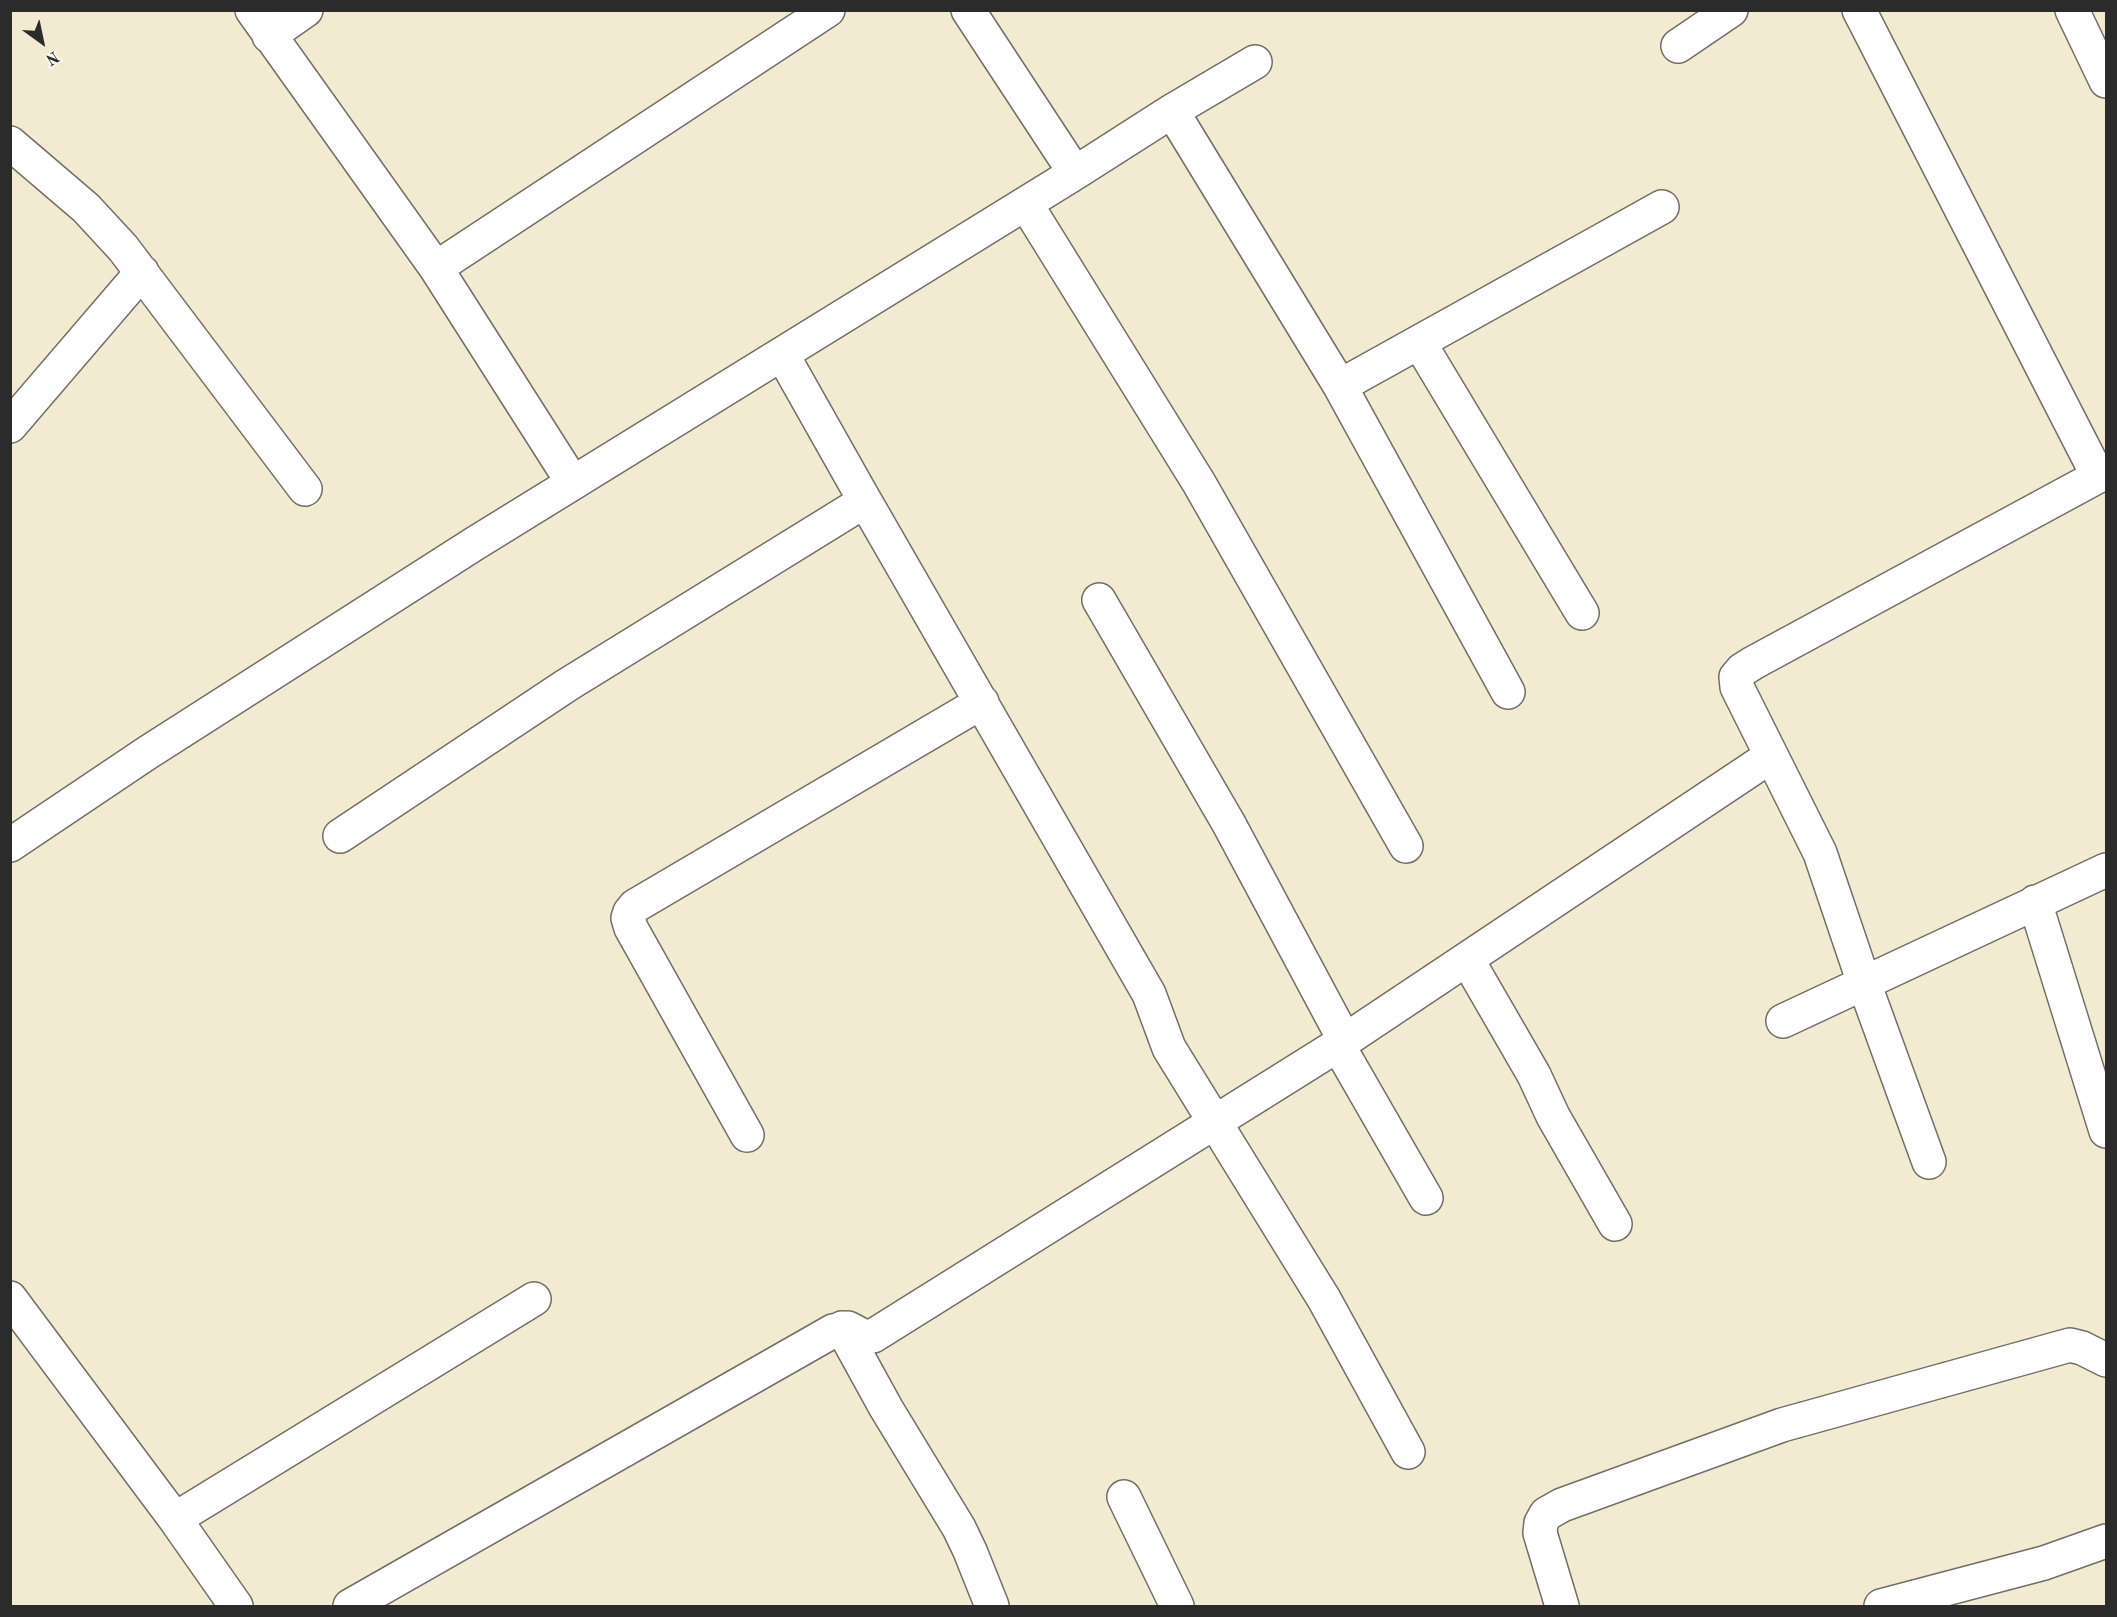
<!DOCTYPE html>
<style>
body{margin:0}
#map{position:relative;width:2117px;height:1617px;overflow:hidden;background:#f3ead2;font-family:"Old Standard TT",serif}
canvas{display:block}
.frame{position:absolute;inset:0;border:12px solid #2b2b2b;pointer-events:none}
.north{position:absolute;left:12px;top:12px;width:60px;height:60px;-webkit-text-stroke:4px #fbf7ec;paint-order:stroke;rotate:147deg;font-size:16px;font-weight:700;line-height:24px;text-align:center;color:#2b2b2b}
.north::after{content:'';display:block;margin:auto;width:21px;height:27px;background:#2b2b2b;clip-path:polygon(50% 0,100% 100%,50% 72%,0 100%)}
</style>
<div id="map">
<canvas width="2117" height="1617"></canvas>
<div class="frame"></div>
<div class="north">N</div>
</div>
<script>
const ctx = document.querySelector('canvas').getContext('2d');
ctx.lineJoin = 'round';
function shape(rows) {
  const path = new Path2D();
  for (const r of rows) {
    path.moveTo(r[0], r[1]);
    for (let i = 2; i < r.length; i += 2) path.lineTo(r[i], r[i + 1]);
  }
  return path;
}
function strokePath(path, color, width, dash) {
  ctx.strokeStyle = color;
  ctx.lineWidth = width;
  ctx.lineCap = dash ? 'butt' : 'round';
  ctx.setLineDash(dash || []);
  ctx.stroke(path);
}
const street = shape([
 [252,10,436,268,573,483],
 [968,10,1075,173],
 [1859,10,2098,476],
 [2072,10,2106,81],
 [269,36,306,10],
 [1678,46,1731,10],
 [1172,111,1340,386,1508,692],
 [10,143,86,208,123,248,305,489],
 [1026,204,1199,483,1406,846],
 [436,268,828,10],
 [1419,342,1582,613],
 [782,354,865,501],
 [1340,386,1662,207],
 [10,426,142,272],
 [1099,600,1229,824,1345,1041],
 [340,836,567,685,865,501,1149,994,1169,1048,1324,1299,1408,1452],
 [10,845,147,753,474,544,1075,173,1172,111,1255,62],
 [2035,902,2106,1131],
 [1467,959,1534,1075,1553,1116,1615,1224],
 [1783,1021,2106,870],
 [1338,1045,1426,1198],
 [747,1135,631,928,628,918,630,912,635,906,982,702],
 [1929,1162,1864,983,1820,853,1737,687,1736,677,1742,670,1753,663,2106,472],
 [10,1298,175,1519,236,1606],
 [842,1328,886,1408,959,1528,970,1551,992,1606],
 [1124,1497,1177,1606],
 [175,1519,534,1299],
 [350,1606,833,1331,848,1328,865,1337,873,1336,1338,1045,1771,756],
 [1562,1606,1540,1533,1541,1523,1546,1514,1562,1505,1782,1425,2070,1345,2082,1348,2106,1360],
 [1881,1606,2044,1563,2106,1541]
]);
strokePath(street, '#716e65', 36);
strokePath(street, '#fff', 33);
</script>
